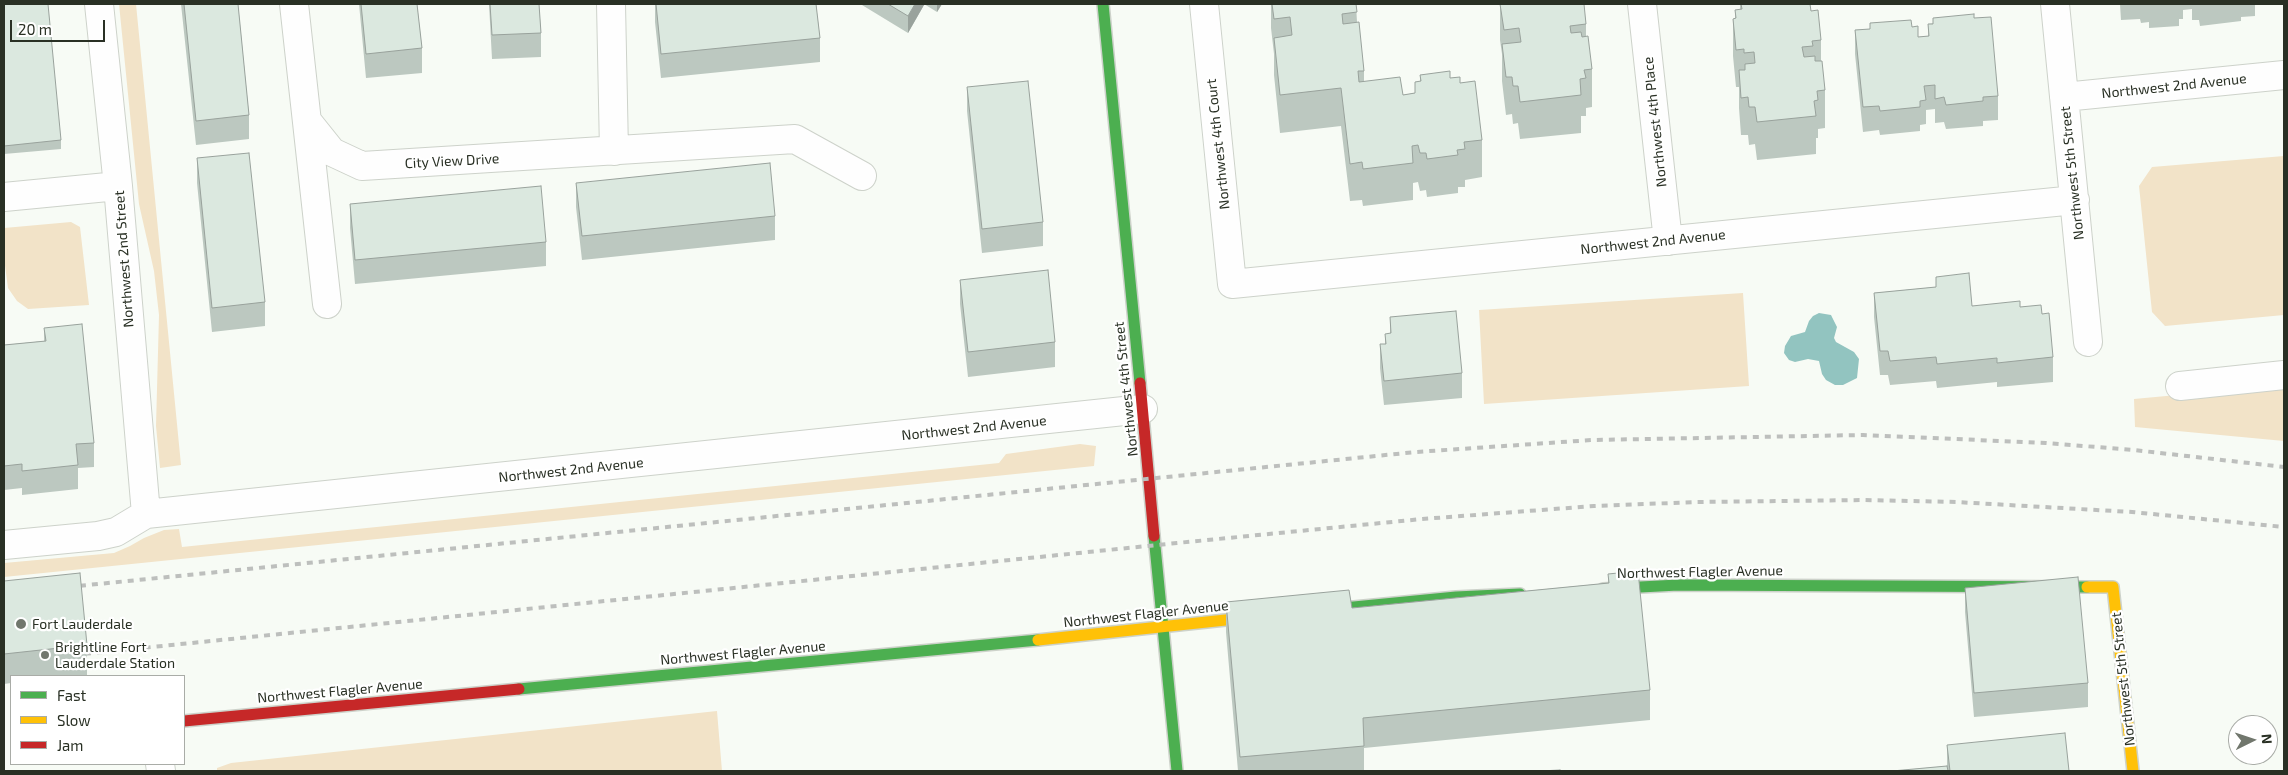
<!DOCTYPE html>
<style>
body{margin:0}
#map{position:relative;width:2288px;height:775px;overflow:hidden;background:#f7fbf5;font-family:"Exo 2",sans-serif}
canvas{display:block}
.frame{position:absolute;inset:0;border:5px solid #293024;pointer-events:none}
.legend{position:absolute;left:10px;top:675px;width:175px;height:90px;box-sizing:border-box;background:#fff;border:1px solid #a9aca7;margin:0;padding:6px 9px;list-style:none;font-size:15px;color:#293024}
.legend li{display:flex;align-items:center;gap:10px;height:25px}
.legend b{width:25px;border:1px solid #a9aca7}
.north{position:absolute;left:2228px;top:715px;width:50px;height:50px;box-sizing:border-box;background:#fff;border:1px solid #a9aca7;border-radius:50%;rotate:86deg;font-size:14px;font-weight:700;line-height:20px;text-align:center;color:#293024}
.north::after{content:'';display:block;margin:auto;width:18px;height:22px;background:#71776d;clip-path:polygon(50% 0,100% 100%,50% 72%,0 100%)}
.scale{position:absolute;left:10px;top:20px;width:95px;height:22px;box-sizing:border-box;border:2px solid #293024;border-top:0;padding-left:6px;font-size:15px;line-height:18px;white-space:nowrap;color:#293024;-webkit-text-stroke:4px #fff;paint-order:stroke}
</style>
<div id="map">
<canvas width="2288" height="775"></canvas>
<div class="frame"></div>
<ul class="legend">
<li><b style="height:6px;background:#4caf50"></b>Fast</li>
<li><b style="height:6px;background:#ffc107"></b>Slow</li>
<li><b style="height:6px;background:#c62828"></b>Jam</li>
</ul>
<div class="north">N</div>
<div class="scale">20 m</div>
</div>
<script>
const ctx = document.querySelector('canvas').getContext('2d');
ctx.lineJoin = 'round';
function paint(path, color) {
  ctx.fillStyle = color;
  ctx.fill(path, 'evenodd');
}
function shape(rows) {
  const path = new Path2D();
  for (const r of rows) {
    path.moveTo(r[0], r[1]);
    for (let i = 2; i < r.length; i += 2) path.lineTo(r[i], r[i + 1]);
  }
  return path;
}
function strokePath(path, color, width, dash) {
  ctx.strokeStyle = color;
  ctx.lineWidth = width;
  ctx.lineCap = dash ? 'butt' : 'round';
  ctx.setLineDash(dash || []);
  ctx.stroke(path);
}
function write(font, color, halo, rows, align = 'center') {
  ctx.font = font + ' "Exo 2",sans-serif';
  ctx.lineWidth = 4.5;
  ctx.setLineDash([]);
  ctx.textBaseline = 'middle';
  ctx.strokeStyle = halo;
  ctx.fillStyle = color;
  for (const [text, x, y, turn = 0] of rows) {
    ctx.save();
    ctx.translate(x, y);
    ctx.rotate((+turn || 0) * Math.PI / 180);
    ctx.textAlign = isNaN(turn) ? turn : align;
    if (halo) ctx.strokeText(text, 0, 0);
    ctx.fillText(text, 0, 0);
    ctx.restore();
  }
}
paint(shape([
 [119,4,136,4,181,465,160,468,156,426,159,315,154,271,139,204],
 [2284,156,2284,315,2165,326,2152,312,2139,186,2152,167],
 [71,222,80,227,89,305,28,309,17,301,8,288,4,258,4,228],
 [1743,293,1749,386,1484,404,1479,310],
 [2284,385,2284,441,2135,427,2134,399],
 [1080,444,1096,446,1094,466,4,577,4,563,114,553,130,546,144,538,164,530,179,529,182,547,999,463,1006,454],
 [717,711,722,771,217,771,217,768,231,763]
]), '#f2e3c8');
paint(shape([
 [1819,313,1831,315,1837,327,1834,338,1836,342,1854,352,1859,359,1857,378,1843,385,1835,385,1826,380,1822,374,1819,361,1808,359,1795,362,1789,360,1784,353,1785,346,1791,336,1805,332,1809,321,1813,316]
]), '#92c4c0');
const street = shape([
 [99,4,118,186,146,514],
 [294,4,327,304],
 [611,4,614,151],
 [1204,4,1232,284,2075,200],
 [1642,4,1668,241],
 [2055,4,2088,342],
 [2064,97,2284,75],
 [308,122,332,152,362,166,795,139,862,176],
 [4,197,118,186],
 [2180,386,2284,375],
 [4,545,98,536,116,532,146,514,1143,409],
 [160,764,161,771]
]);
const fast = shape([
 [1103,4,1140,383],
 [1154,536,1177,771],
 [1603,589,1678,585,2087,587],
 [1313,611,1456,597,1520,594],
 [519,689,1038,640]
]);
const slow = shape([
 [2087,587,2113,587,2133,771],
 [1038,640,1263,616]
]);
const jam = shape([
 [1140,383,1154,536],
 [184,721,519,689]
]);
strokePath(street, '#cdd2ca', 30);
strokePath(fast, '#cdd2ca', 14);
strokePath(slow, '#cdd2ca', 14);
strokePath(jam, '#cdd2ca', 14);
strokePath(street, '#fefefe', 28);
strokePath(fast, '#4caf50', 11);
strokePath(slow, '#ffc107', 11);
strokePath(jam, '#c62828', 11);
strokePath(shape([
 [68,587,1416,452,1592,440,1863,435,1955,439,2046,443,2134,450,2284,467],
 [73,655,1177,543,1422,519,1594,506,1697,502,1865,500,1956,502,2132,512,2284,527]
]), '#bdbfbd', 4, [6, 6]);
paint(shape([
 [4,4,61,140,61,149,4,154],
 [181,4,238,4,249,115,249,139,196,145],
 [359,4,417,4,422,48,422,73,366,78],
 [489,4,539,4,541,33,541,57,492,59],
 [655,4,816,4,820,38,820,62,661,78,655,22],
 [862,4,924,4,924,5,908,33,862,5],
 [924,4,942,4,937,12],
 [1271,4,1356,4,1357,22,1364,71,1364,81,1403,95,1415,93,1415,82,1420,81,1420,75,1450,78,1460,83,1482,140,1482,177,1465,180,1465,187,1458,187,1458,193,1427,197,1426,190,1420,191,1418,182,1413,183,1413,200,1363,206,1362,200,1350,201,1341,126,1280,133,1274,75,1274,54,1271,28],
 [1500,4,1586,24,1586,36,1592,69,1592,107,1586,108,1586,116,1581,116,1581,133,1520,139,1518,123,1513,124,1512,114,1506,115,1502,81,1502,54,1500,40],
 [1740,4,1810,4,1811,11,1821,40,1821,61,1825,90,1825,128,1818,129,1818,138,1816,138,1816,154,1757,160,1755,144,1749,145,1748,135,1741,135,1739,108,1739,87,1736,87,1733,56,1733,19,1735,18,1735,10,1740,9],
 [2120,4,2255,4,2255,16,2241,17,2241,21,2200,26,2199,20,2192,20,2192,9,2183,10,2183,19,2179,19,2179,26,2149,28,2149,22,2141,23,2140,19,2121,20],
 [1974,18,1998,96,1998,120,1983,121,1983,126,1946,129,1944,122,1935,123,1935,109,1926,110,1926,124,1920,125,1920,131,1880,135,1879,130,1863,132,1855,54,1855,30,1912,27,1918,37,1928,36,1928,24],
 [967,87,1043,222,1043,246,982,253,967,111],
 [197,158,265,302,265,326,212,332,197,183],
 [576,183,775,216,775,240,582,260,576,207],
 [350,204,546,242,546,266,355,284,350,228],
 [1936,277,1972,306,2020,307,2042,314,2053,357,2053,382,1997,387,1997,382,1937,388,1936,381,1890,385,1888,375,1880,375,1874,317,1874,293,1936,287],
 [960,280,1055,342,1055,367,968,377,960,304],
 [1390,317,1462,373,1462,398,1384,405,1380,368,1380,344,1385,344,1385,334,1390,334],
 [44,328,94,443,94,467,78,468,78,489,22,495,22,488,4,490,4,345,44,341],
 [1608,574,1650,690,1650,720,1364,748,1364,771,1238,771,1226,632,1226,602,1352,608,1608,583],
 [4,581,87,645,87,675,76,676,11,676,11,683,4,684],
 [1965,588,2088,683,2088,707,1974,717,1965,612],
 [1947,745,2069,771,1892,771,1947,766]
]), '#bcc8c0');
paint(shape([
 [915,4,924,4,924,5,908,33,908,16],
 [937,4,942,4,937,12]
]), '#99a29c');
const building = shape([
 [4,4,48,4,61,140,4,146,4,4],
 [184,4,238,4,249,115,196,121,184,4],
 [361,4,417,4,422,48,366,54,361,4],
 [490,4,539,4,541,33,492,35,490,4],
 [656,4,816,4,820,38,661,54,656,4],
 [888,4,915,4,908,16,888,4],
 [1272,4,1356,4,1357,12,1342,14,1343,24,1359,22,1364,71,1358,71,1359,82,1400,77,1403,95,1415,93,1415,82,1421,81,1420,75,1450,71,1450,78,1460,77,1460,83,1475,81,1482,140,1464,142,1465,149,1457,150,1458,155,1427,159,1426,153,1420,153,1418,145,1412,146,1413,163,1363,169,1362,162,1350,164,1341,88,1280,95,1274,38,1292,35,1290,17,1274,19,1272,4],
 [1500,4,1584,4,1586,24,1570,26,1571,33,1581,32,1582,37,1588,36,1592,69,1584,70,1586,78,1580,79,1581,95,1520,102,1518,86,1513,86,1512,77,1506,77,1502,44,1521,42,1519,28,1504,30,1500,4],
 [1741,4,1810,4,1811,11,1818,10,1821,40,1812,41,1813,46,1802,47,1804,57,1815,56,1815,61,1822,61,1825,90,1817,91,1818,100,1814,101,1816,116,1757,122,1755,107,1749,107,1748,97,1741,98,1739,70,1745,70,1745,64,1755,63,1754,52,1744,53,1744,49,1736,50,1733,19,1736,18,1735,10,1742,9,1741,4],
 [1974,14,1974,18,1991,17,1998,96,1983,97,1983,101,1946,105,1944,97,1935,99,1935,85,1924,86,1926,100,1920,101,1920,107,1880,111,1879,106,1863,107,1855,30,1870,29,1870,23,1911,20,1912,27,1918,26,1918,37,1929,36,1928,24,1933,24,1933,18,1974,14],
 [1028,81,1043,222,982,229,967,87,1028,81],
 [249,153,265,302,212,308,197,158,249,153],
 [770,163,775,216,582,236,576,183,770,163],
 [541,186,546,242,355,260,350,204,541,186],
 [1048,270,1055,342,968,352,960,280,1048,270],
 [1969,273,1972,306,2020,301,2020,307,2041,305,2042,314,2049,313,2053,357,1997,363,1997,358,1937,364,1936,357,1890,361,1888,351,1880,351,1874,293,1936,287,1936,277,1969,273],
 [1456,311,1462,373,1384,381,1380,344,1386,344,1385,334,1391,333,1390,317,1456,311],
 [82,324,94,443,76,444,78,465,22,471,22,464,4,466,4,345,46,341,44,328,82,324],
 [1638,571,1650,690,1363,718,1364,746,1240,757,1226,602,1349,590,1352,608,1609,583,1608,574,1638,571],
 [80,573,87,645,4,654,4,581,80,573],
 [2078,577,2088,683,1974,693,1965,588,2078,577],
 [2065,733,2069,771,1950,771,1947,745,2065,733],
 [1947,766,1948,771,1892,771,1947,766],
 [1560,770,1560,771,1540,771,1560,770]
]);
paint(building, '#dbe8df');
strokePath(building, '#99a29c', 1);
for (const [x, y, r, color] of [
 [21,624,6,"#71776d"],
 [45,655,5,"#71776d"]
]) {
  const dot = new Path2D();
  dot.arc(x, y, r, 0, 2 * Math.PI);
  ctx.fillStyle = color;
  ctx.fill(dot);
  strokePath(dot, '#fff', 2);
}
write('14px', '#293024', '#fff', [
 ["Northwest 2nd Avenue",2174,86,-6],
 ["Northwest 4th Place",1655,122,-96],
 ["Northwest 4th Court",1218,144,-96],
 ["City View Drive",452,161,-3],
 ["Northwest 5th Street",2072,173,-96],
 ["Northwest 2nd Avenue",1653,242,-6],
 ["Northwest 2nd Street",124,259,-94],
 ["Northwest 4th Street",1126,389,-96],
 ["Northwest 2nd Avenue",974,428,-6],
 ["Northwest 2nd Avenue",571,470,-6],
 ["Northwest Flagler Avenue",1700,572,-1],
 ["Northwest Flagler Avenue",1146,614,-6],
 ["Northwest Flagler Avenue",743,653,-5],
 ["Northwest 5th Street",2123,679,-96],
 ["Northwest Flagler Avenue",340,691,-5]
]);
write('14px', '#293024', '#fff', [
 ["Fort Lauderdale",32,624],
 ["Brightline Fort",55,647],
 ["Lauderdale Station",55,663]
], 'left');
</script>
